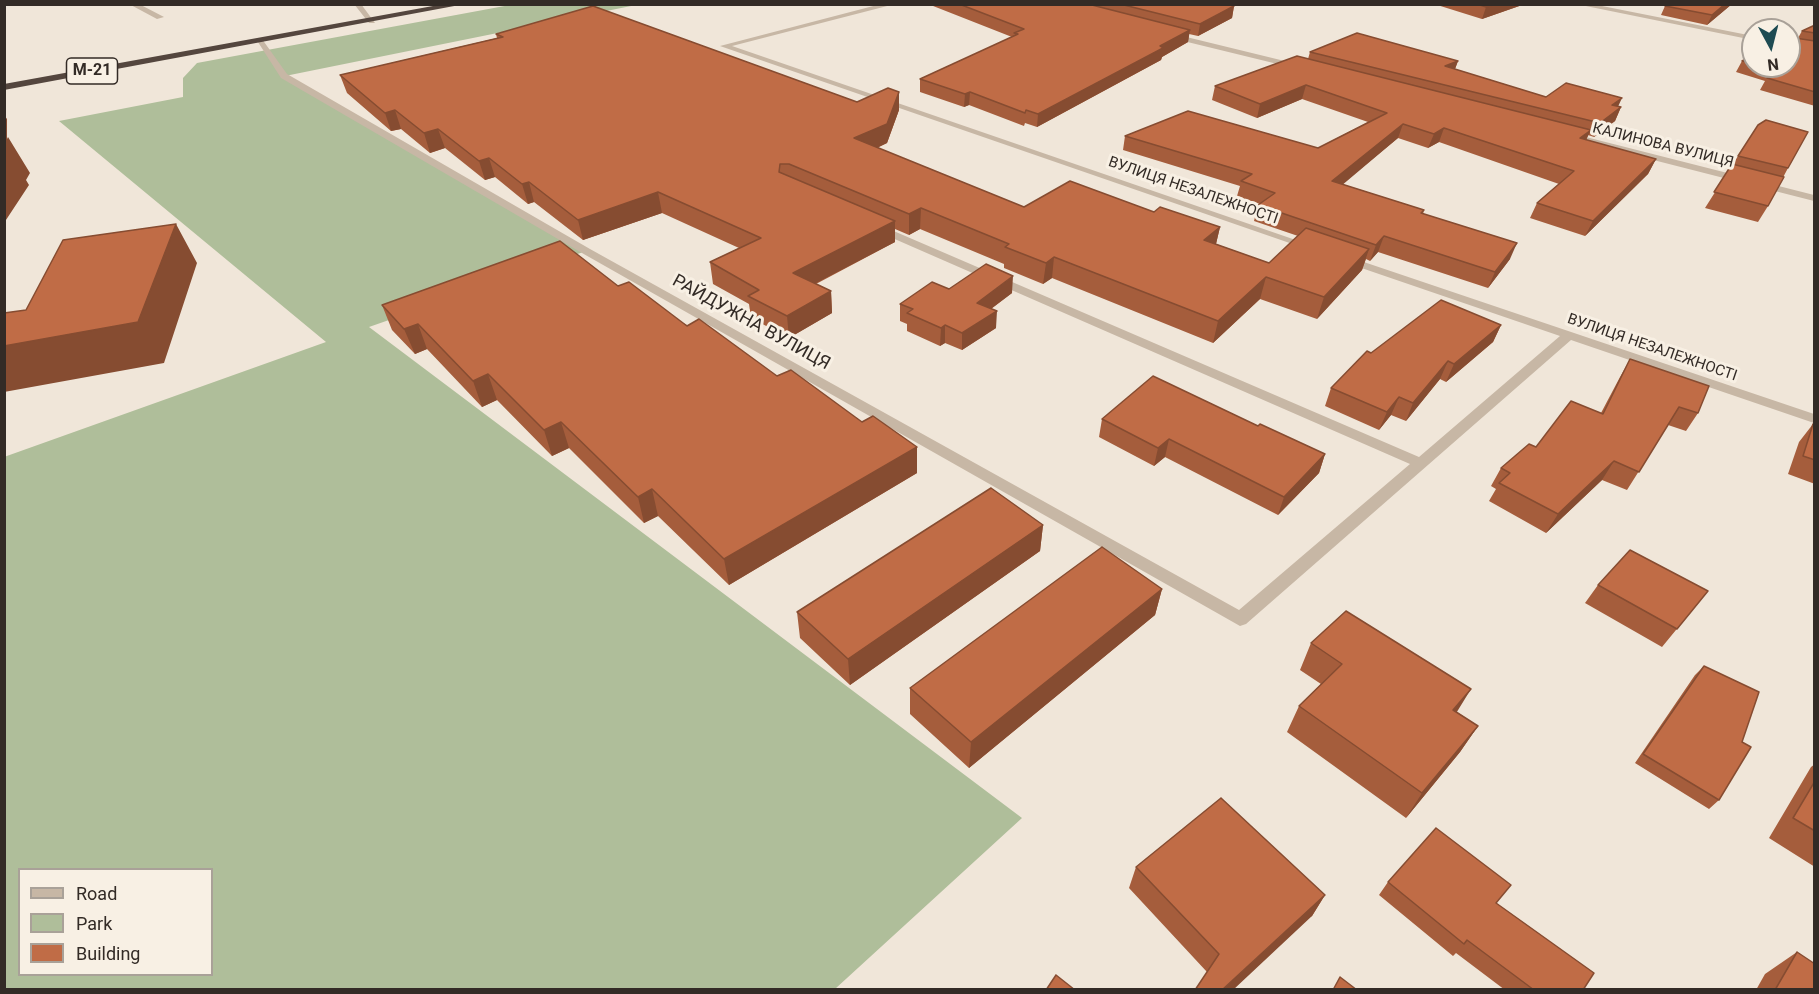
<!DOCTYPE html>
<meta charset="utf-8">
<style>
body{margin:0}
#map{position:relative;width:1819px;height:994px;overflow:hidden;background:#f0e6d9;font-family:Roboto,sans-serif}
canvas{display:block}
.frame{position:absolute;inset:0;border:6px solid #332b26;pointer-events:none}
.legend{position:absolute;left:18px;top:868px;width:195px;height:108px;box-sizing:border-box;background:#f8f0e4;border:2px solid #a9a198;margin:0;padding:8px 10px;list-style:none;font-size:18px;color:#332b26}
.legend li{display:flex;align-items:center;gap:12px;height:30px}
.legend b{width:30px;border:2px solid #a9a198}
.north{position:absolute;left:1741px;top:18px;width:60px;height:60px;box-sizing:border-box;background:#f8f0e4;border:2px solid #a9a198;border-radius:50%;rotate:173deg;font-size:16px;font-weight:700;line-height:24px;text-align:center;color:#332b26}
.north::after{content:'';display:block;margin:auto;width:21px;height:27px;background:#1e4b52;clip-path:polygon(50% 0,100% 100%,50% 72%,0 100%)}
</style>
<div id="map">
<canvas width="1819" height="994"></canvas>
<div class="frame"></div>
<ul class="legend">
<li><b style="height:8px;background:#c7b7a5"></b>Road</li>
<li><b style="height:16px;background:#afbe9a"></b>Park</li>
<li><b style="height:16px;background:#c06c46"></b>Building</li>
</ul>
<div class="north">N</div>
</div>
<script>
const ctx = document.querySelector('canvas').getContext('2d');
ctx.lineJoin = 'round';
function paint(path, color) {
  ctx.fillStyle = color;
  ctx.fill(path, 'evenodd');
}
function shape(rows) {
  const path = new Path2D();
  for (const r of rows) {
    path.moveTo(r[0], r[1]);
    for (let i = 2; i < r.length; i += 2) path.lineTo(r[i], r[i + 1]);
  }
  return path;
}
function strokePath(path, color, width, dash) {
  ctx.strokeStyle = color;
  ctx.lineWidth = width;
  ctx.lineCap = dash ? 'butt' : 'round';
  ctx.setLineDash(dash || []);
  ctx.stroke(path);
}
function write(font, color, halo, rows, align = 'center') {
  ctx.font = font + ' Roboto,sans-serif';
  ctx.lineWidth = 6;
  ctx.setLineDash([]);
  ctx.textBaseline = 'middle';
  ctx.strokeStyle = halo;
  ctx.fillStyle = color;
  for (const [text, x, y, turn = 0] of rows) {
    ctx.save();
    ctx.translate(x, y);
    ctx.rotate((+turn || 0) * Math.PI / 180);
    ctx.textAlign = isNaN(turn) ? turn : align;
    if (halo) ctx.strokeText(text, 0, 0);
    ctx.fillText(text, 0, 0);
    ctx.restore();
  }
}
paint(shape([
 [510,5,636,5,285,76,586,251,369,327,1022,818,835,989,5,989,4,457,326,342,59,121,183,97,183,78,197,63],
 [20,870,212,870,212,974,20,974]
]), '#afbe9a');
paint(shape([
 [129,4,139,4,164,17,157,19,129,4],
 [354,4,361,4,375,23,369,23,354,4],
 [881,4,895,4,732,46,1316,247,1307,249,720,46,881,4],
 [1576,4,1592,4,1753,36,1753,40,1576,4],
 [1170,33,1301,65,1302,67,1298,69,1167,37,1170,33],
 [256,39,262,39,287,74,590,249,1239,610,1410,464,874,230,874,226,882,226,1419,457,1560,336,1341,261,1341,257,1349,257,1814,414,1814,423,1571,340,1246,624,1240,626,582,253,281,78,256,39],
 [1574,134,1814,195,1814,201,1571,139,1571,135,1574,134]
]), '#c7b7a5');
paint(shape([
 [444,4,465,4,4,90,4,84,444,4]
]), '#54463e');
paint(shape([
 [928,4,1229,4,1234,6,1232,18,1198,36,1189,34,1188,42,1162,57,1161,60,1037,127,1025,123,1024,126,969,105,964,107,920,92,920,79,1012,37],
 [1434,4,1525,4,1482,19],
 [1732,4,1707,25,1661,15,1665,6],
 [1815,25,1815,106,1760,90,1765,81,1736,72,1742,61,1753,55,1753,66,1789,66,1795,38,1798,38,1802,31],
 [496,34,899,110,887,143,877,148,1024,207,1154,212,1220,227,1216,244,1269,263,1298,236,1254,221,1258,205,1260,204,1237,196,1240,186,1123,150,1125,136,1318,148,1368,122,1302,99,1257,118,1212,100,1215,86,1308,59,1310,52,1458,61,1455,69,1546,97,1621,107,1615,121,1594,137,1588,135,1586,140,1656,159,1648,174,1585,236,1530,218,1537,203,1559,184,1439,142,1428,148,1398,138,1342,184,1424,210,1423,214,1510,259,1488,288,1378,252,1370,261,1366,259,1362,270,1317,319,1260,299,1213,343,1052,278,1043,284,1004,268,1004,264,920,229,909,235,895,229,895,242,816,284,831,291,832,313,789,338,751,318,749,304,713,284,710,262,739,248,662,213,583,240,534,202,528,204,495,177,485,180,445,148,430,153,401,129,391,131,347,93,340,75,497,38],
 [1738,156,1788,168,1768,206,1758,222,1705,208],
 [618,286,777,376,917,473,729,585,658,516,644,523,569,448,552,456,497,400,482,407,427,349,415,354,392,330,382,305],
 [949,289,1012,293,991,309,996,328,962,350,945,343,940,346,907,331,907,324,900,321,900,304],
 [1501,325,1493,342,1446,382,1440,379,1406,421,1391,415,1379,430,1325,406,1331,388,1371,353],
 [1630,359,1698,413,1686,431,1668,425,1627,490,1602,480,1546,533,1489,501,1496,489,1491,486,1501,468,1536,447,1601,413,1620,377],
 [1102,419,1258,426,1325,454,1319,473,1278,515,1165,457,1154,466,1099,437],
 [1813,424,1815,424,1815,484,1788,474,1799,442],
 [1043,525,1040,551,850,685,800,638,797,612],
 [1598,585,1708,591,1662,647,1585,603],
 [1162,589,1155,615,969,768,910,714,910,688],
 [1311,643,1457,712,1478,726,1460,752,1406,818,1287,732,1299,706,1321,684,1300,670],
 [1704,666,1719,800,1709,809,1635,763,1695,675],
 [1815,764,1815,867,1769,838,1811,767],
 [1136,867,1325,895,1312,916,1207,972,1129,888],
 [1388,882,1496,903,1583,990,1505,990,1456,953,1453,956,1379,895],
 [1797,952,1815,990,1756,990,1765,974]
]), '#a55d3c');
paint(shape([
 [1495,4,1525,4,1482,19,1486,7],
 [1725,4,1732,4,1707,25,1712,15],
 [1234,6,1232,18,1198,36,1200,24],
 [1190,30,1188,42,1162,57,1161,60,1037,127,1038,114],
 [1458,61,1453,74,1445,66],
 [1306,85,1302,99,1257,118,1260,104],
 [899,92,899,110,887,143,855,158,854,138],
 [970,92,969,105,964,107,965,94],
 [1622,98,1616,111,1612,105],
 [1621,107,1615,121,1594,137,1600,123],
 [395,110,401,129,391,131,385,113],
 [4,115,7,119,7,139,8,137,30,173,26,180,29,185,4,223],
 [1403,124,1398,138,1328,197,1332,181],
 [1444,128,1439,142,1428,148,1434,134],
 [438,129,445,148,430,153,424,133],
 [1591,130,1584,144,1580,138],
 [489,158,495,177,485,180,479,161],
 [1656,159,1648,174,1585,236,1593,221],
 [529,182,534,202,528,204,522,184],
 [658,192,662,213,583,240,578,220],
 [921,208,920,229,909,235,909,214],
 [895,221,895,242,795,294,793,273],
 [176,224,197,263,164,363,4,392,4,346],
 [1220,227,1215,248,1204,240],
 [1384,236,1378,252,1370,261,1376,245],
 [1517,243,1510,259,1488,288,1495,272],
 [1369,249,1362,270,1317,319,1324,297],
 [1054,257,1052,278,1043,284,1046,263],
 [1013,276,1012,293,976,320,977,303],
 [1266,277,1260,299,1213,343,1218,321],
 [831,291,832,313,789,338,787,316],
 [997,311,996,328,962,350,962,333],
 [418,324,427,349,415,354,404,329],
 [945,325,945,343,940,346,941,328],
 [1501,325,1493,342,1446,382,1454,364],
 [1448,361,1440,379,1406,421,1413,403],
 [488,374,497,400,482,407,473,381],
 [1399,397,1391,415,1379,430,1387,412],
 [561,422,569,448,552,456,544,430],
 [1169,439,1165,457,1154,466,1158,448],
 [917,447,917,473,729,585,724,559],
 [1325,454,1319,473,1278,515,1284,497],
 [1614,461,1602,480,1546,533,1558,514],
 [652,489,658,516,644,523,638,497],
 [1043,525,1040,551,850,685,848,659],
 [1162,589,1155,615,969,768,971,742],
 [1471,689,1455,715,1453,710],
 [1478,726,1460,752,1406,818,1422,793],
 [1325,895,1312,916,1233,990,1222,990]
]), '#864c31');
const building = shape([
 [959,4,1088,4,1190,30,1160,46,1163,48,1038,114,1026,110,1025,113,970,92,965,94,920,79,1018,34,1014,33,1024,29,959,4],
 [1120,4,1229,4,1234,6,1200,24,1120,4],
 [1477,4,1495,4,1486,7,1477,4],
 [1668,4,1725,4,1712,15,1665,6,1668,4],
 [593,6,857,102,888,88,899,92,887,124,854,138,1024,207,1070,181,1154,212,1160,207,1220,227,1204,240,1269,263,1306,228,1369,249,1324,297,1266,277,1218,321,1054,257,1046,263,1005,247,1009,244,921,208,909,214,789,164,780,164,779,172,895,221,793,273,831,291,787,316,748,296,759,290,710,262,761,238,658,192,578,220,529,182,522,184,489,158,479,161,438,129,424,133,395,110,385,113,340,75,503,37,496,34,593,6],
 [1815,25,1815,33,1802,31,1815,25],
 [1357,33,1458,61,1445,66,1546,97,1566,83,1622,98,1612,105,1621,107,1600,123,1310,52,1357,33],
 [1793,35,1795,38,1815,41,1815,92,1767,78,1782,71,1762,66,1789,66,1789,37,1793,35],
 [1753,55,1753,63,1742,61,1753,55],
 [1297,56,1591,130,1580,138,1656,159,1593,221,1537,203,1574,171,1444,128,1434,134,1403,124,1332,181,1424,210,1421,213,1517,243,1495,272,1384,236,1376,245,1258,205,1275,193,1241,181,1252,174,1125,136,1188,111,1318,148,1387,113,1306,85,1260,104,1215,86,1297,56],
 [1766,120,1808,132,1788,168,1738,156,1758,125,1766,120],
 [1732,164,1784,177,1768,206,1714,192,1732,164],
 [176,224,138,322,4,346,4,313,26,310,63,240,176,224],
 [560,241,618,286,629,282,687,326,699,319,777,376,791,370,862,422,873,416,917,447,724,559,652,489,638,497,561,422,544,430,488,374,473,381,418,324,404,329,382,305,560,241],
 [986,264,1013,276,977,303,997,311,962,333,945,325,941,328,907,313,913,309,900,304,932,282,949,289,986,264],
 [1441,300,1501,325,1454,364,1448,361,1413,403,1399,397,1387,412,1331,388,1367,351,1371,353,1441,300],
 [1630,359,1709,386,1698,413,1679,407,1639,472,1614,461,1558,514,1499,483,1510,473,1501,468,1529,444,1536,447,1571,401,1603,414,1630,359],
 [1153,376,1258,426,1260,424,1325,454,1284,497,1169,439,1158,448,1102,419,1153,376],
 [1813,424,1815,424,1815,460,1803,456,1813,424],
 [991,488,1043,525,848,659,797,612,991,488],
 [1102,547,1162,589,971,742,910,688,1102,547],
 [1630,550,1708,591,1677,629,1598,585,1630,550],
 [1346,611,1471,689,1453,710,1478,726,1422,793,1299,706,1342,664,1311,643,1346,611],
 [1704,666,1759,692,1742,742,1751,747,1719,800,1643,754,1704,666],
 [1815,781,1815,831,1793,818,1815,781],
 [1221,798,1325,895,1222,990,1195,990,1219,954,1136,867,1221,798],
 [1436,828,1511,885,1496,903,1594,973,1583,990,1534,990,1467,940,1464,944,1388,882,1436,828],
 [1797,952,1815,964,1815,990,1775,990,1797,952],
 [1056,975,1075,990,1046,990,1056,975],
 [1340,977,1357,990,1333,990,1340,977]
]);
paint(building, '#c06c46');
strokePath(building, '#864c31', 1.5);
write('15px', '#332b26', '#f8f0e4', [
 ["КАЛИНОВА ВУЛИЦЯ",1663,146,14],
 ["ВУЛИЦЯ НЕЗАЛЕЖНОСТІ",1193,191,19],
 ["ВУЛИЦЯ НЕЗАЛЕЖНОСТІ",1652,348,19]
]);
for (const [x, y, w] of [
 [92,71,51]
]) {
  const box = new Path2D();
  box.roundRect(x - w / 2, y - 13, w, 26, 4.5);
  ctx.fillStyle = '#f8f0e4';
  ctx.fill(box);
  strokePath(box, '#332b26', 1.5);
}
write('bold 16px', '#332b26', null, [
 ["М-21",92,71]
]);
write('18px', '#332b26', '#f8f0e4', [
 ["РАЙДУЖНА ВУЛИЦЯ",751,323,29]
]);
</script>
